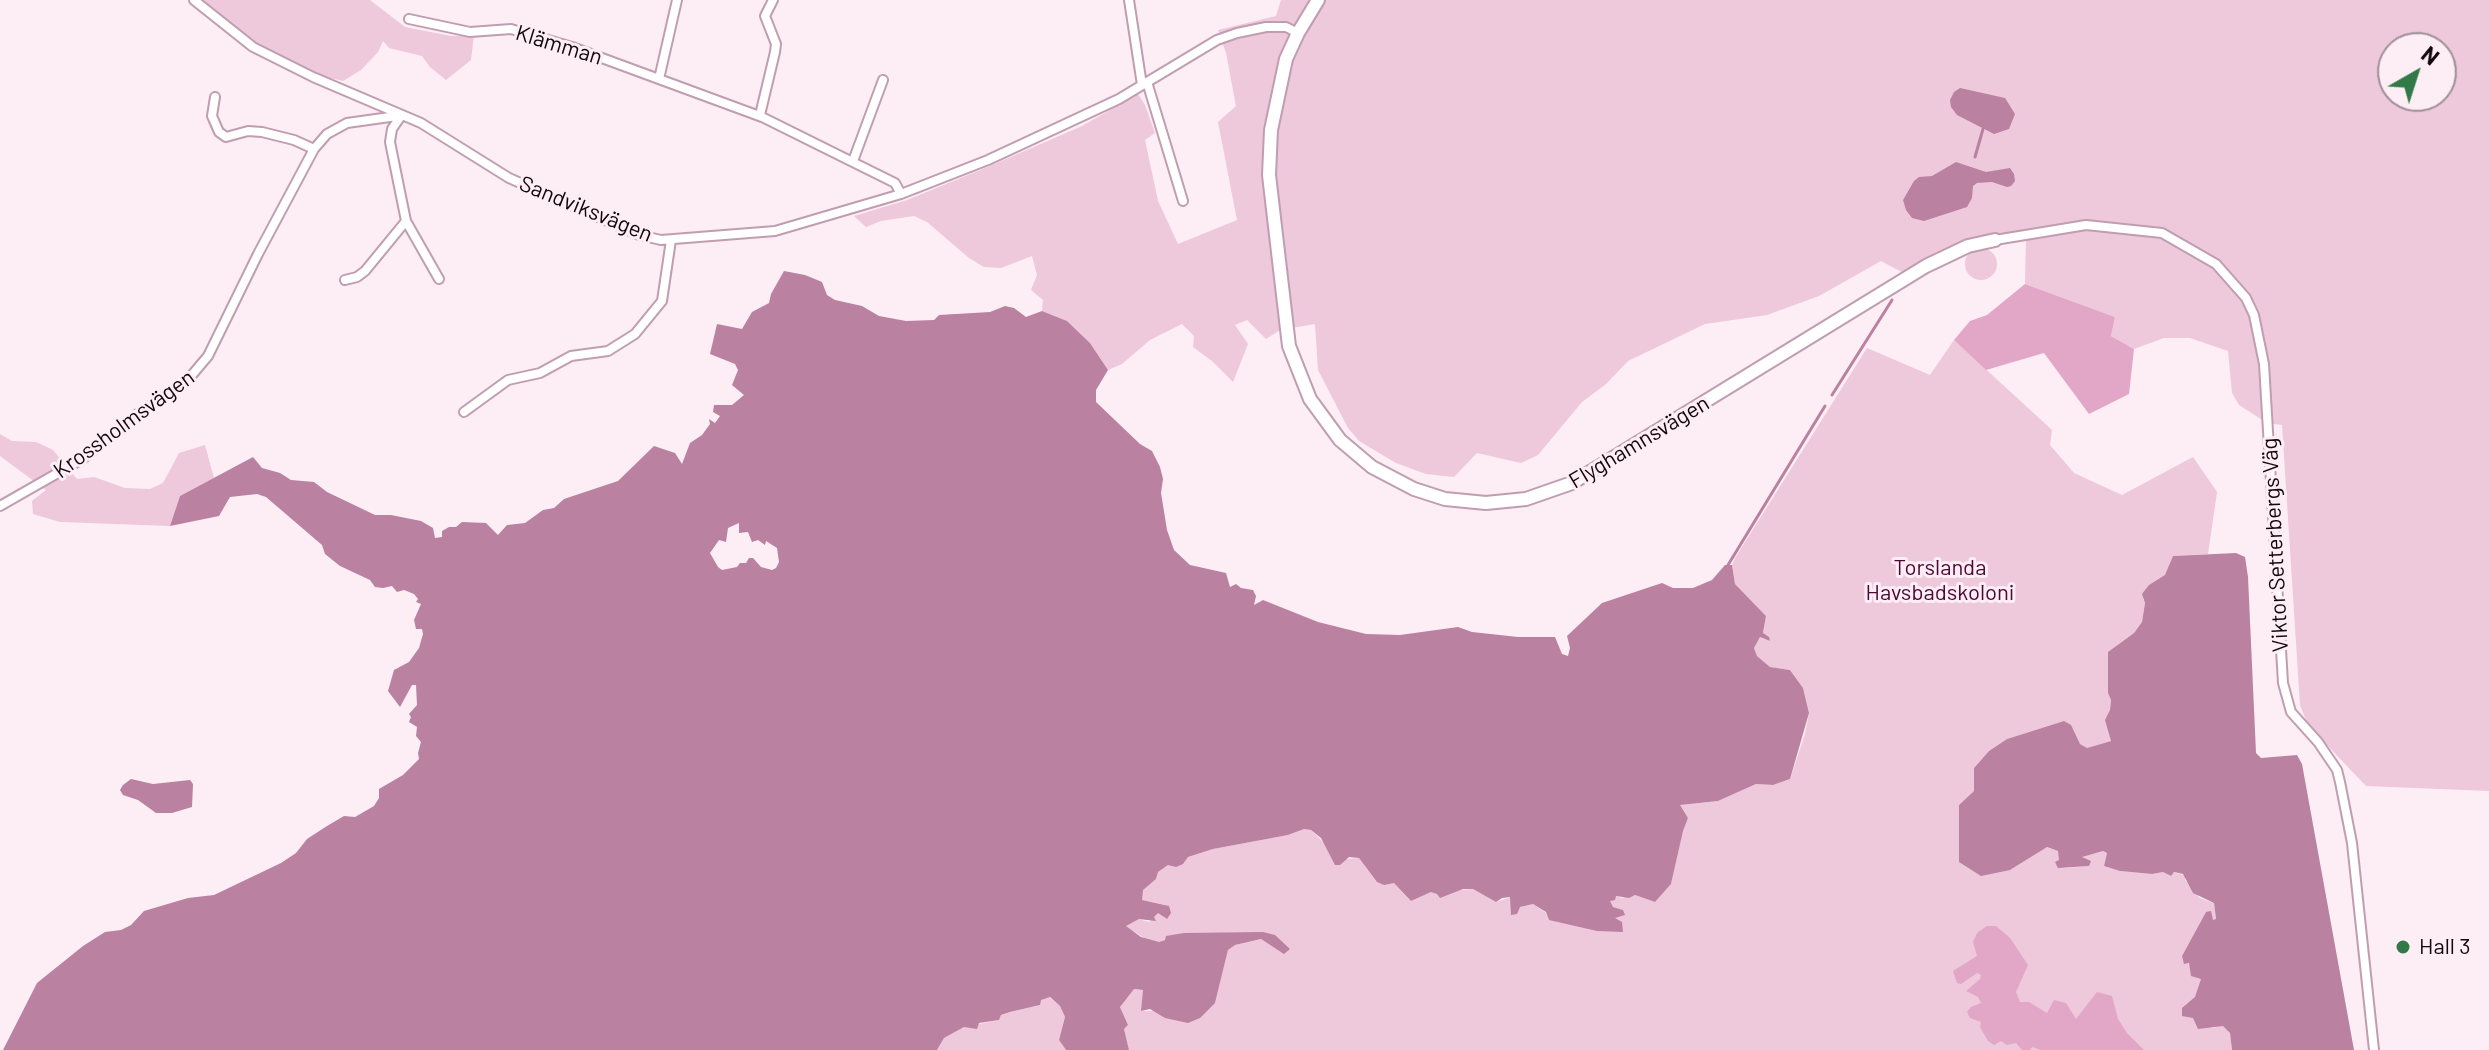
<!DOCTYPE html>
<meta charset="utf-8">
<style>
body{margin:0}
#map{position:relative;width:2489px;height:1050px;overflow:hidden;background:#fdedf5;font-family:Barlow,sans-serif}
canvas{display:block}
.north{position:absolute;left:2377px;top:32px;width:80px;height:80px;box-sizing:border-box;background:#fdedf5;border:2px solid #9f9199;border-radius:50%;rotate:39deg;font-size:22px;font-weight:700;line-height:32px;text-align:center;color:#13070e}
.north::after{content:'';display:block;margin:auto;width:28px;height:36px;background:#317a48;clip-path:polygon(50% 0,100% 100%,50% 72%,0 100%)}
</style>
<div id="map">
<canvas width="2489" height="1050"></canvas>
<div class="north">N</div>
</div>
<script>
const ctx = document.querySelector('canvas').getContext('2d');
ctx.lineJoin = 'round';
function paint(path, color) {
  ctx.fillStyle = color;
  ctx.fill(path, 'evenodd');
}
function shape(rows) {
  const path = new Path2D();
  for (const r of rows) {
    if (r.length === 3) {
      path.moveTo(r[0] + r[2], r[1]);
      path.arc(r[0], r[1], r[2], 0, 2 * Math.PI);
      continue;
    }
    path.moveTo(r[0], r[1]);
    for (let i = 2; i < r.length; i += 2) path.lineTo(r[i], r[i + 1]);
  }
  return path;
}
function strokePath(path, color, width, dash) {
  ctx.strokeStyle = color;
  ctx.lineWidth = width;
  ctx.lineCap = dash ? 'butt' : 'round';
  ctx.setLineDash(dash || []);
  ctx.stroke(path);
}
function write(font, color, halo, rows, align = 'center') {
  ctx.font = font + ' Barlow,sans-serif';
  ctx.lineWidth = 6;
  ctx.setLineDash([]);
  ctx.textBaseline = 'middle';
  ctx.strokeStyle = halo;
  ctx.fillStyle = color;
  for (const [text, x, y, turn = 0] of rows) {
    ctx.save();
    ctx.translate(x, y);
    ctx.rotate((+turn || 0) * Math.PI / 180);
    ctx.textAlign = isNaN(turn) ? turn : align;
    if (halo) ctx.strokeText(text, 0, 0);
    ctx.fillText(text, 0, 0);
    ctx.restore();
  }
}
paint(shape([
 [202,0,370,0,405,27,451,36,474,35,471,60,446,80,430,67,422,56,389,48,383,41,378,52,361,70,343,81,322,76,257,45],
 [1281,0,2489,0,2489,791,2366,786,2308,725,2300,705,2282,425,2267,423,2239,405,2232,393,2228,351,2190,338,2164,338,2134,349,2111,336,2115,317,2025,284,2026,238,1985,245,1951,257,1915,279,1881,261,1819,296,1767,315,1705,324,1628,361,1606,384,1582,402,1538,455,1521,463,1477,453,1454,477,1426,474,1396,463,1359,441,1348,428,1318,370,1315,324,1280,330,1266,339,1247,320,1235,325,1248,344,1233,382,1212,361,1193,347,1194,336,1182,324,1150,340,1122,364,1108,370,1090,343,1067,321,1042,311,1043,300,1031,290,1037,275,1032,256,1001,268,984,267,969,258,927,222,914,216,881,221,866,227,854,216,907,200,990,166,1082,126,1138,94,1145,105,1155,133,1145,140,1158,201,1178,244,1237,220,1218,122,1236,106,1226,53,1218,30,1276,16],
 [2393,48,2441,48,2441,96,2393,96],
 [1981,264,16],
 [1954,340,2052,430,2050,445,2074,473,2122,495,2193,457,2217,492,2208,554,2173,556,2165,576,2149,585,2143,598,2145,603,2142,622,2134,633,2108,652,2108,693,2111,700,2108,726,2111,741,2087,748,2080,744,2064,721,2007,739,1989,751,1974,768,1974,791,1959,805,1961,823,2010,870,2046,847,2058,851,2060,860,2065,868,2089,866,2081,857,2103,851,2107,853,2104,866,2120,871,2152,874,2163,872,2171,876,2173,872,2186,876,2185,880,2200,898,2214,903,2216,920,2213,920,2206,912,2182,956,2201,979,2193,1018,2213,1028,2223,1025,2230,1033,2232,1050,1129,1050,1124,1029,1128,1025,1120,1007,1133,989,1143,990,1142,1011,1156,1011,1165,1018,1215,1003,1228,950,1235,945,1261,939,1281,951,1275,935,1184,933,1159,942,1149,941,1125,926,1139,919,1149,922,1158,912,1166,919,1165,905,1142,900,1142,890,1156,879,1158,872,1168,865,1183,864,1188,857,1213,849,1288,835,1304,829,1311,830,1328,847,1344,859,1359,858,1377,882,1394,883,1411,901,1431,892,1473,889,1496,902,1511,897,1511,914,1520,907,1533,904,1546,913,1549,920,1614,918,1623,910,1612,907,1609,901,1616,896,1622,898,1635,895,1655,902,1671,884,1683,830,1688,818,1679,805,1718,801,1756,784,1773,785,1790,779,1805,734,1809,713,1803,688,1790,670,1770,667,1757,656,1754,648,1760,637,1769,641,1763,633,1766,616,1735,584,1732,565,1735,558,1867,348,1930,375],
 [0,434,12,441,36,442,53,450,77,479,94,477,125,488,150,489,163,483,179,453,205,445,214,478,180,496,170,526,60,522,33,514,32,501,46,490,0,456],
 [1049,997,1060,1006,1065,1017,1059,1040,1066,1050,937,1050,944,1038,964,1027,999,1020,1001,1015,1011,1012,1040,1005,1040,1000]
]), '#eec8db');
paint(shape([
 [2025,284,2115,317,2111,336,2134,349,2129,394,2089,414,2044,353,1986,370,1954,340,1970,321,1987,315],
 [1987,926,1996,926,2010,938,2028,965,2016,992,2020,1002,2029,1002,2047,1013,2054,1000,2066,1003,2076,1019,2097,992,2112,996,2118,1019,2127,1033,2144,1050,2041,1050,2032,1047,2030,1050,2022,1050,2016,1043,2007,1045,2001,1041,1994,1045,1988,1041,1980,1027,1981,1022,1970,1018,1967,1012,1971,1007,1981,1003,1978,997,1966,991,1980,979,1981,975,1977,973,1961,984,1957,983,1953,971,1977,956,1973,942,1977,933]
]), '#e2a7c6');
paint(shape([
 [1960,88,2005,98,2015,114,2009,129,1994,134,1957,115,1951,107,1950,100,1954,92],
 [1956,162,1986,172,2010,168,2014,174,2015,181,2011,186,2007,187,1992,182,1977,183,1973,186,1972,198,1967,207,1924,221,1912,218,1906,210,1903,200,1914,181,1919,177,1932,176],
 [784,271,805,275,822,282,827,295,835,300,862,306,879,316,906,321,934,320,939,315,990,312,1005,306,1014,308,1026,317,1042,311,1067,321,1090,343,1108,370,1096,390,1096,402,1140,444,1152,451,1160,467,1163,479,1161,493,1167,530,1174,550,1190,565,1226,573,1230,587,1236,584,1241,588,1253,590,1256,596,1254,605,1263,600,1318,622,1366,634,1400,635,1458,627,1472,632,1518,637,1555,637,1562,654,1568,656,1570,648,1567,636,1602,603,1662,583,1673,588,1693,588,1712,580,1725,565,1732,565,1735,584,1766,616,1763,633,1769,637,1770,641,1760,637,1754,648,1757,656,1770,667,1790,670,1803,688,1809,713,1790,779,1773,785,1756,784,1718,801,1680,805,1688,818,1683,831,1671,884,1655,902,1635,895,1629,898,1616,896,1615,900,1610,901,1613,907,1623,910,1625,915,1615,918,1622,922,1623,932,1597,931,1549,920,1546,912,1533,904,1520,907,1517,914,1511,915,1510,897,1502,898,1496,902,1473,889,1463,889,1440,898,1437,894,1431,892,1411,901,1394,883,1384,885,1377,882,1359,858,1349,857,1340,865,1335,865,1321,838,1311,830,1304,829,1288,835,1213,849,1188,857,1183,864,1176,867,1168,865,1158,872,1156,879,1143,890,1142,900,1169,906,1171,913,1167,919,1158,913,1154,917,1156,921,1139,919,1126,926,1141,937,1159,942,1165,940,1166,936,1184,933,1263,932,1275,935,1290,949,1284,954,1261,939,1235,945,1228,950,1215,1003,1200,1018,1188,1023,1165,1018,1150,1009,1141,1011,1143,990,1134,989,1120,1007,1128,1025,1124,1029,1129,1050,1066,1050,1059,1040,1065,1017,1060,1006,1050,997,1041,1000,1040,1005,1010,1012,1001,1015,999,1020,979,1023,977,1029,964,1027,944,1038,937,1050,3,1050,37,983,83,946,105,932,121,930,131,925,144,911,188,898,214,895,281,863,296,853,307,839,327,826,344,816,355,817,374,806,379,798,379,789,403,775,419,759,418,753,421,742,416,736,417,727,409,722,411,717,409,714,417,705,416,685,412,685,400,707,388,691,394,670,409,662,419,648,423,634,422,629,416,629,414,620,421,604,416,602,418,599,414,594,404,590,397,592,392,586,383,588,375,587,370,580,340,566,325,554,322,545,266,497,257,494,230,497,219,516,170,526,180,496,253,457,262,468,280,473,291,480,314,482,327,492,375,515,391,515,421,521,433,528,435,538,442,537,442,531,449,527,456,527,462,522,486,523,498,535,507,525,525,523,543,510,554,508,564,499,618,481,654,446,675,453,682,464,690,443,702,435,710,424,709,419,715,423,720,416,713,412,714,405,732,405,744,395,732,385,738,370,735,364,710,354,717,324,742,329,752,312,769,303,771,294],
 [739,523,739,533,748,532,752,542,758,540,765,545,766,541,777,548,779,562,776,568,772,570,761,567,753,558,749,558,746,563,740,563,737,567,722,570,718,567,710,553,719,540,726,542,728,528],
 [2236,553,2245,557,2248,577,2256,753,2261,758,2297,755,2302,764,2354,1050,2232,1050,2230,1033,2223,1026,2198,1029,2193,1018,2182,1016,2182,1008,2195,997,2201,979,2191,976,2189,963,2184,964,2182,956,2206,912,2211,911,2213,920,2216,919,2214,903,2193,893,2183,874,2174,872,2171,876,2163,872,2152,874,2120,871,2104,866,2107,853,2103,851,2082,857,2091,861,2089,866,2058,868,2055,862,2059,860,2058,851,2047,847,2010,870,1981,876,1959,862,1959,805,1974,791,1974,768,1989,751,2007,739,2064,721,2071,725,2080,744,2087,748,2111,741,2105,720,2110,710,2111,700,2108,693,2108,652,2134,633,2142,622,2145,603,2142,594,2149,585,2165,575,2173,556],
 [131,779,153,784,190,780,193,784,192,807,172,813,156,813,138,800,123,795,120,790,123,785]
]), '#ba81a0');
strokePath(shape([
 [1975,157,1983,129],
 [1832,395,1892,300],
 [1728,565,1825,406]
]), '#ba81a0', 3);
const street = shape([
 [194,0,253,47,313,77,421,123,509,178,639,235,661,240,775,231,901,194,988,160,1119,99,1217,40,1237,33,1266,27,1286,27,1298,33],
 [1129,0,1142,85],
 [409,19,470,32,511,29,572,47,762,117,895,183,901,194],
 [659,79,677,0],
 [1147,82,1183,201],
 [215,97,212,116,219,132,226,137,248,131,262,132,294,140,314,149],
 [760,115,775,52,776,44,765,16,773,0],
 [401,116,392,129,390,142,406,221,439,279],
 [853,161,883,80],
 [1995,240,2086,225,2162,233,2216,264,2246,298,2254,315,2264,364,2283,683,2291,712,2318,742,2337,770,2340,782,2352,843,2374,1050],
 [345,280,357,277,365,271,406,221],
 [464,412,508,380,540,373,571,356,608,351,635,334,662,301,671,240],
 [0,506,84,458,136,415,186,382,208,356,258,254,314,149,327,134,347,123,397,116]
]);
const secondary = shape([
 [1318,0,1298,33,1286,59,1271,130,1269,175,1289,346,1310,399,1340,440,1372,467,1414,489,1445,499,1486,503,1526,499,1572,483,1926,266,1968,246,1995,240]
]);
strokePath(street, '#c19db0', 12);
strokePath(secondary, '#c19db0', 16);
strokePath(street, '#fff', 8);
strokePath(secondary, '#fff', 12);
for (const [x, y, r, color] of [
 [2403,947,8,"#317a48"]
]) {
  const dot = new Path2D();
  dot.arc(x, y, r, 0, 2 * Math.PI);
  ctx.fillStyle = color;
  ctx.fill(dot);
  strokePath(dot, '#fdedf5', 3);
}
write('22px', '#13070e', '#fdedf5', [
 ["Klämman",559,45,17],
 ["Sandviksvägen",586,209,22],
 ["Krossholmsvägen",124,424,-36],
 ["Flyghamnsvägen",1639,442,-31],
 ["Viktor Setterbergs Väg",2275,545,-93]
]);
write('22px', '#4d0836', '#fdedf5', [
 ["Torslanda",1940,568],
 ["Havsbadskoloni",1940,593]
]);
write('22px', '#13070e', '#fdedf5', [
 ["Hall 3",2419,947]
], 'left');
</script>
